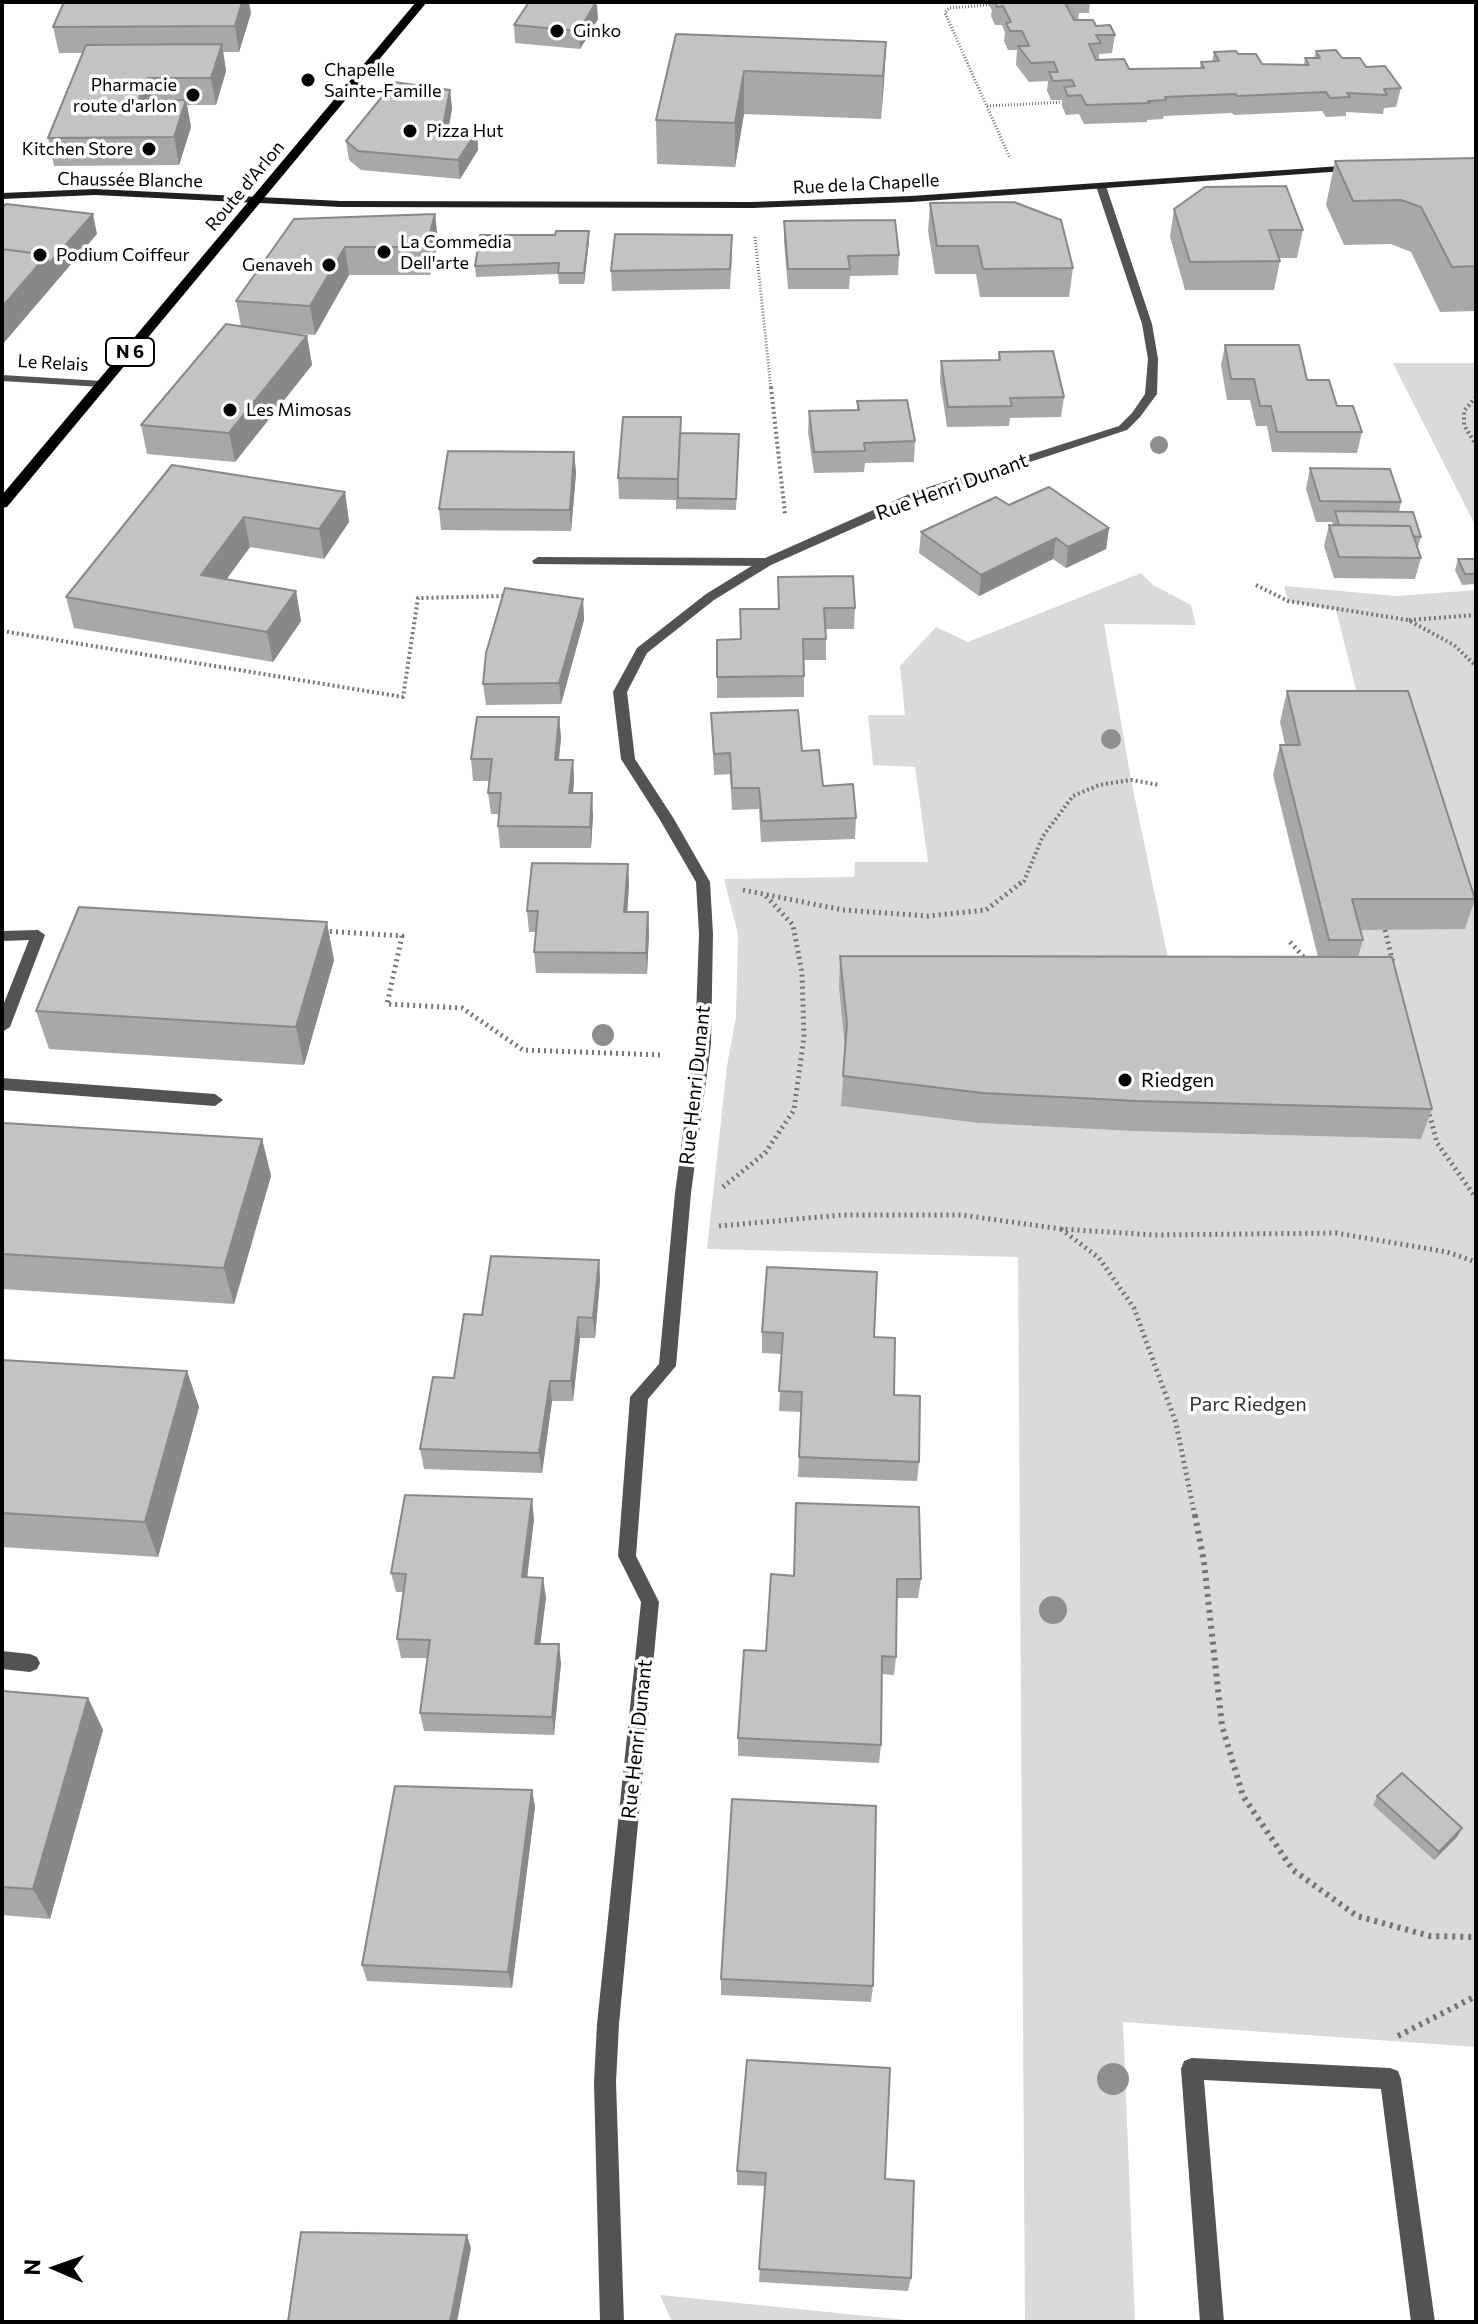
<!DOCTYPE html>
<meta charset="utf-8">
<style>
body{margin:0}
#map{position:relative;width:1478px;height:2324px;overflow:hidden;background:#fff;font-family:Commissioner,sans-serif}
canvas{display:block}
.frame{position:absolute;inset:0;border:4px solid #000;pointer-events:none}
.north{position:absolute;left:16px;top:2228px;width:80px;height:80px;-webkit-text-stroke:6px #fff;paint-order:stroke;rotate:272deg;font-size:22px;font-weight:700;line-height:32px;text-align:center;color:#000}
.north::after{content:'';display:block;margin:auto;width:28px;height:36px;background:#000;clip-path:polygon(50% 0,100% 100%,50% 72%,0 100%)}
</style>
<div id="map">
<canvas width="1478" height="2324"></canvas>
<div class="frame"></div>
<div class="north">N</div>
</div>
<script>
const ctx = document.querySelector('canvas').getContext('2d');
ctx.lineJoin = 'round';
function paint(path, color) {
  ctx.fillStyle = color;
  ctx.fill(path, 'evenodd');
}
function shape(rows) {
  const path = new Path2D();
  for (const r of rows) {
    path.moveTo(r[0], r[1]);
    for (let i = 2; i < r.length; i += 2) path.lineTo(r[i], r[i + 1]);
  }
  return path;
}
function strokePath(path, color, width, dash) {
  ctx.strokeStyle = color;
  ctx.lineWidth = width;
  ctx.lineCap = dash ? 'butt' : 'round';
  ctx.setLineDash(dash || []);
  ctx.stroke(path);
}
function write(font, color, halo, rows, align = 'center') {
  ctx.font = font + ' Commissioner,sans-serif';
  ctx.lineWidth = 7;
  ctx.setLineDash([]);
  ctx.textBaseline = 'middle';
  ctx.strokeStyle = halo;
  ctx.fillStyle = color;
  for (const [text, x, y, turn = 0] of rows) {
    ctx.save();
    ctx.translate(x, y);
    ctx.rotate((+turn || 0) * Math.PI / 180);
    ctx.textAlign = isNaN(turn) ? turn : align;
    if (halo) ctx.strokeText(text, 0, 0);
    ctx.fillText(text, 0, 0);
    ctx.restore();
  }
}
paint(shape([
 [1393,363,1476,363,1476,527],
 [1141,573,1153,585,1191,605,1196,625,1104,624,1131,780,1174,987,979,1123,1131,1131,1421,1139,1324,987,1364,722,1336,610,1288,601,1284,586,1397,596,1476,590,1476,2047,1123,2022,1135,2322,1025,2322,1018,1257,707,1249,727,1066,736,1017,738,934,724,879,854,877,855,862,928,862,915,767,873,765,868,715,905,715,900,666,936,627,968,642],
 [660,2295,926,2322,672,2322]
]), '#dadada');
strokePath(shape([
 [987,5,949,8,945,13,1010,158],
 [987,106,1066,102],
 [755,237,771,389]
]), '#757575', 3, [1, 2]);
strokePath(shape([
 [771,387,785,514],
 [1476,397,1464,411,1464,425,1476,445],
 [1256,585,1288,601,1408,620,1454,645,1476,666],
 [1409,620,1476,615],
 [2,631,403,697,418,598,506,596],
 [1019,884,1024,881,1043,836,1073,796,1099,785,1131,780,1160,785]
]), '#757575', 4, [2, 3]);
strokePath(shape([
 [743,890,843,910,928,916,986,910,1022,882],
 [1385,930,1393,963],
 [324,931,402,936,387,1004,462,1008,523,1050,663,1055],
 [1290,942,1308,962],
 [1428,1109,1437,1143,1476,1198],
 [723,1187,765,1153,794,1110,804,1037,802,973,793,925,765,895],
 [719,1226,842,1215,962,1215,1061,1229,1155,1235,1336,1233,1447,1252,1476,1262],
 [1061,1229,1099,1258,1134,1308,1176,1423,1195,1517]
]), '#757575', 5, [2, 4]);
strokePath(shape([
 [1195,1515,1204,1562,1222,1726,1243,1796,1293,1870,1357,1916,1430,1936,1476,1937],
 [1398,2036,1476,1996]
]), '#757575', 6, [3, 5]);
paint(shape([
 [538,557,767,558,773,562,767,566,534,564,532,561,538,557],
 [2,1078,215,1094,223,1100,215,1106,2,1090,2,1078],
 [2,1651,30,1654,37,1657,40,1663,37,1669,30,1672,2,1669,2,1651],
 [1192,2058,1390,2068,1398,2071,1401,2079,1435,2322,1411,2322,1381,2089,1204,2080,1224,2322,1200,2322,1181,2069,1184,2061,1192,2058]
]), '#535353');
paint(shape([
 [1097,184,1106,186,1152,324,1158,359,1157,394,1140,417,1127,430,924,497,771,565,714,600,647,653,627,692,635,759,674,819,710,882,713,934,711,1044,691,1193,676,1366,648,1399,636,1556,659,1602,619,2024,616,2082,624,2322,600,2322,594,2082,597,2024,641,1602,618,1556,630,1397,659,1364,675,1193,695,1044,699,934,696,882,660,820,621,759,613,692,637,648,706,594,763,559,916,491,1119,426,1132,413,1145,394,1148,359,1142,324,1096,186,1097,184],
 [2,375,102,381,108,384,102,387,2,381,2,375],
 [38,930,45,935,10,1027,2,1032,2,1008,29,940,2,941,2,931,38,930]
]), '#535353');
paint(shape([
 [1355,165,1358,166,1358,170,911,202,752,208,341,207,95,195,2,199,2,193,95,189,341,201,752,202,911,196,1355,165]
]), '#202020');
paint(shape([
 [416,2,427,2,7,507,2,508,2,495,416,2]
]), '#000');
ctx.fillStyle = '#8e8e8e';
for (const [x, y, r] of [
 [1159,445,9],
 [1111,739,10],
 [603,1035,11],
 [1053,1610,14],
 [1113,2079,16]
]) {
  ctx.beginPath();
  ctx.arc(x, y, r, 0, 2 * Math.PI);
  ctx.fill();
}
paint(shape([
 [529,2,673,2,672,3,597,2,598,19,580,49,515,43,514,25],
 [986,2,1090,2,1089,13,1079,13,1078,20,1096,26,1115,35,1112,53,1099,54,1099,60,1129,69,1200,68,1201,62,1212,62,1214,52,1238,54,1262,64,1304,65,1305,58,1314,58,1316,51,1366,67,1401,88,1396,107,1384,108,1383,114,1346,112,1346,116,1326,117,1322,111,1234,115,1232,113,1164,116,1163,119,1147,120,1147,122,1084,124,1079,114,1066,115,1062,106,1062,100,1051,100,1047,91,1048,81,1029,82,1016,65,1017,50,1008,50,1004,41,1005,33,1002,25,995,25,991,16,992,10],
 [251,13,239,52,223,52,226,71,216,105,187,105,191,127,179,165,54,166,48,138,83,53,59,53,53,27],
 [676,34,886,42,881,119,744,114,735,167,657,164,656,120],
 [450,90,452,109,449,127,477,131,478,150,460,179,361,170,349,160,346,141],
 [1476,158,1476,311,1440,312,1411,252,1391,244,1344,245,1326,205,1335,161],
 [930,203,1073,268,1069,297,980,297,976,274,935,274,928,231],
 [1174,209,1303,230,1297,258,1279,258,1280,261,1274,290,1185,290,1170,237],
 [435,214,438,242,430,275,349,275,315,335,283,333,307,336,312,365,235,462,147,454,141,425,241,326,236,301,294,219],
 [784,221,899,255,898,275,850,276,849,289,788,289,784,241],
 [589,241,584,284,559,284,558,274,476,277,475,266],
 [732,255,730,289,612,291,611,271],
 [1225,345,1307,380,1337,406,1362,432,1357,453,1272,452,1267,426,1256,426,1250,400,1227,400,1221,365],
 [999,352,1064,397,1061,417,1010,418,1009,426,947,427,940,381,941,361,998,360],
 [857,401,915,441,914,462,865,463,864,472,814,473,808,432,809,411,857,410],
 [681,433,739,434,736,510,676,509,676,500,619,499,618,478],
 [574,452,576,473,571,531,441,530,439,509],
 [172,465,345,492,349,522,324,559,250,547,226,579,296,591,301,621,273,662,74,628,66,597],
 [1310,468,1401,502,1399,512,1421,537,1418,547,1417,547,1421,558,1415,579,1334,578,1324,546,1329,525,1333,525,1332,522,1316,522,1306,489],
 [1009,505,1109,528,1106,549,1066,568,1053,559,979,596,919,553,921,532],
 [1458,559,1476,559,1476,584,1462,585,1455,570],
 [778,577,855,608,854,629,826,629,826,660,804,660,804,697,717,698,717,640,741,639,778,609],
 [583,599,584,620,561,704,486,705,483,684],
 [1287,691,1475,899,1465,929,1360,930,1363,940,1358,957,1432,1109,1421,1139,1131,1131,979,1123,841,1106,845,1048,839,987,840,956,1318,957,1273,775,1280,745,1285,745,1280,722],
 [711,713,802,751,823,786,856,818,855,839,761,842,759,809,732,810,730,774,714,775],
 [559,717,561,738,559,760,573,760,574,781,573,793,593,815,591,848,500,848,498,826,499,814,491,814,488,793,490,781,473,781,471,759],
 [628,864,629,885,627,912,648,912,649,933,647,974,536,973,534,952,536,932,529,932,527,911],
 [334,960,304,1065,49,1049,36,1011],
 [2,1128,262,1139,271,1176,234,1304,2,1289],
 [599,1260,600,1280,595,1338,580,1338,573,1401,552,1401,542,1473,424,1469,420,1449,482,1315],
 [762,1332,874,1337,894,1395,919,1462,917,1481,798,1477,801,1412,779,1411,782,1354,762,1353],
 [2,1360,187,1371,199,1407,158,1557,2,1547],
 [534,1519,527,1577,546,1597,540,1644,561,1663,554,1735,424,1731,420,1713,428,1658,401,1658,397,1639,404,1592,396,1592,391,1573],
 [771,1574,921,1579,918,1598,897,1598,896,1657,894,1675,882,1674,881,1745,879,1763,738,1756,738,1738,766,1651],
 [2,1691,88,1698,103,1730,50,1919,2,1915],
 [532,1790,535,1807,512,1988,367,1981,362,1965],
 [1377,1796,1462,1828,1457,1837,1434,1860,1373,1805],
 [721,1979,873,1986,871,2002,721,1995],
 [737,2171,885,2179,911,2278,908,2291,759,2282,765,2186,737,2185]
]), '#a8a8a8');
paint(shape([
 [242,2,249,2,251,13,239,52,235,26],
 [596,2,598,19,580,49,579,31],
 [886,42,884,84,881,119,883,76],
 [222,44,226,71,216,105,211,78],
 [744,71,744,114,735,167,735,123],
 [148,78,150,92,152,87,157,114,139,101],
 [450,90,452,109,445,146,443,126],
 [186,100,191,127,179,165,174,137],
 [477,131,478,150,460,179,458,160],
 [93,214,97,234,2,345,2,307,47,255],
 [435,214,438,242,430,275,426,247],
 [589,231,589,241,584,284,584,273],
 [345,247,349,275,315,335,310,306],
 [307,336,312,365,235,462,229,433],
 [574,452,576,473,571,531,570,510],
 [345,492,349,522,324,559,319,529],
 [244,517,250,547,208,605,201,575],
 [1109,528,1106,549,1066,568,1068,547],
 [1056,538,1053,559,979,596,981,575],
 [296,591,301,621,273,662,267,632],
 [583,599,584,620,561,704,559,683],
 [559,717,561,738,556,781,555,760],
 [573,760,574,781,571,814,569,793],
 [592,793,593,815,591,848,590,827],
 [628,864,629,885,626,933,624,912],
 [648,912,649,933,647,974,646,953],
 [327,922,334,960,304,1065,296,1027],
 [262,1139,271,1176,234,1304,224,1268],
 [599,1260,600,1280,595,1338,593,1318],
 [578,1317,580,1338,573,1401,571,1381],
 [187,1371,199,1407,158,1557,145,1522],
 [550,1381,552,1401,542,1473,539,1453],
 [532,1499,534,1519,525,1596,522,1577],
 [543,1578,546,1597,538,1663,535,1644],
 [559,1644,561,1663,554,1735,552,1717],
 [88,1698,103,1730,50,1919,33,1889],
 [532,1790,535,1807,512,1988,508,1972],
 [1462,1828,1457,1837,1434,1860,1439,1852],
 [467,2235,471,2248,457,2322,450,2322]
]), '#888');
const building = shape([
 [64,2,242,2,235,26,53,27,64,2],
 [529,2,596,2,579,31,514,25,529,2],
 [995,2,1080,2,1065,3,1074,20,1093,20,1096,26,1110,25,1115,35,1096,35,1101,43,1089,44,1096,60,1124,59,1129,69,1204,68,1201,62,1219,61,1214,52,1236,51,1238,54,1256,54,1262,64,1309,65,1305,58,1320,58,1316,51,1336,50,1342,58,1360,58,1366,67,1385,66,1401,88,1384,89,1387,95,1347,93,1350,97,1330,98,1326,92,1237,96,1236,94,1165,97,1166,100,1148,101,1150,103,1086,105,1081,95,1068,96,1064,87,1075,86,1072,80,1053,81,1049,72,1058,72,1054,62,1031,63,1018,46,1029,46,1022,31,1010,31,1006,23,1011,22,1003,6,997,7,995,2],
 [676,34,886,42,883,76,744,71,735,123,656,120,676,34],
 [222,44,211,78,148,78,146,83,152,87,151,92,140,96,139,101,186,100,174,137,48,138,86,45,222,44],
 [394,82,450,90,443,126,477,131,458,160,358,151,346,141,394,82],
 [1476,158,1476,266,1452,267,1421,207,1401,200,1353,201,1335,161,1476,158],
 [1286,186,1303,230,1269,230,1280,261,1190,262,1174,209,1205,187,1286,186],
 [1014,202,1061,220,1073,268,983,269,978,246,937,246,930,203,1014,202],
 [6,204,93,214,49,264,47,255,2,249,2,208,6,204],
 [435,214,426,247,345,247,310,306,236,301,294,219,435,214],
 [895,220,899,255,848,256,850,269,788,269,784,221,895,220],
 [556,231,589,231,584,273,558,273,559,263,475,266,480,235,555,235,556,231],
 [615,234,732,235,730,269,611,271,615,234],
 [2,249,47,255,2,307,2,249],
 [226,324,307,336,229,433,141,425,226,324],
 [1225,345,1299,345,1307,380,1329,380,1337,406,1353,406,1362,432,1277,432,1271,406,1260,406,1254,379,1231,379,1225,345],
 [1053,351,1064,397,1010,398,1012,406,948,407,941,361,1000,360,999,352,1053,351],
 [907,400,915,441,864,443,865,451,814,452,809,411,859,410,857,401,907,400],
 [623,417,681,417,678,479,618,478,623,417],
 [680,433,739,434,736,499,678,498,678,479,680,433],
 [448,451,574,452,570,510,439,509,448,451],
 [172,465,345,492,319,529,244,517,201,575,296,591,267,632,66,597,172,465],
 [1310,468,1390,469,1401,502,1320,501,1310,468],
 [1049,487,1109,528,1068,547,1056,538,981,575,921,532,996,497,1009,505,1049,487],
 [1335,511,1413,512,1421,537,1413,536,1410,526,1339,525,1335,511],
 [1329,525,1410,526,1421,558,1339,557,1329,525],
 [1458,559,1476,559,1476,574,1465,574,1458,559],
 [853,576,855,608,824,608,826,639,803,639,804,676,717,677,717,640,741,639,740,609,779,609,778,577,853,576],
 [505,588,583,599,559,683,483,684,486,653,505,588],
 [1287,691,1408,691,1475,899,1352,899,1363,940,1329,940,1280,745,1300,745,1287,691],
 [798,710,802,751,819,750,823,786,853,784,856,818,762,821,759,788,732,788,730,753,714,754,711,713,798,710],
 [477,717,559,717,555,760,573,760,569,793,592,793,590,827,498,826,501,793,488,793,492,759,471,759,477,717],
 [532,863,628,864,624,912,648,912,646,953,534,952,538,911,527,911,532,863],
 [79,907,327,922,296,1027,36,1011,79,907],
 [840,956,1392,957,1432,1109,1137,1101,982,1093,843,1076,847,1023,840,956],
 [4,1123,262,1139,224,1268,2,1254,2,1128,4,1123],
 [491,1256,599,1260,593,1318,578,1317,571,1381,550,1381,539,1453,420,1449,433,1377,454,1378,464,1314,482,1315,491,1256],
 [767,1267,877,1272,874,1337,895,1338,894,1395,920,1396,919,1462,799,1457,802,1392,779,1391,783,1333,762,1332,767,1267],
 [2,1360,187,1371,145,1522,2,1513,2,1360],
 [405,1495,532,1499,522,1577,543,1578,535,1644,559,1644,552,1717,420,1713,430,1640,397,1639,406,1574,391,1573,405,1495],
 [796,1503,919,1507,921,1579,897,1579,896,1657,882,1656,881,1745,738,1738,744,1650,766,1651,771,1574,794,1576,796,1503],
 [2,1691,88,1698,33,1889,2,1887,2,1691],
 [1402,1773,1462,1828,1439,1852,1377,1796,1402,1773],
 [395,1786,532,1790,508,1972,362,1965,395,1786],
 [732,1799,876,1806,873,1986,721,1979,732,1799],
 [747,2060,890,2068,885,2179,914,2181,911,2278,759,2269,766,2173,737,2171,747,2060],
 [301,2232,467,2235,450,2322,288,2322,301,2232]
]);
paint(building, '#c3c3c3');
strokePath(building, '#888', 2);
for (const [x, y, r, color] of [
 [557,31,8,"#000"],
 [308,80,8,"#000"],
 [193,95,8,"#000"],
 [410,131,8,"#000"],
 [149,149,8,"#000"],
 [384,252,8,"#000"],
 [40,255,8,"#000"],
 [329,265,8,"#000"],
 [230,410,8,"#000"],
 [1125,1080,8,"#000"]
]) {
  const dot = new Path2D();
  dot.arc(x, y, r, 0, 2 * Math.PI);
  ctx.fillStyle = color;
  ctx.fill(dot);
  strokePath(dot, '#fff', 3);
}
write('18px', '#000', '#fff', [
 ["Ginko",573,31],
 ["Chapelle",324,70],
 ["Sainte-Famille",324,91],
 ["Pharmacie",177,85,"right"],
 ["route d'arlon",177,106,"right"],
 ["Pizza Hut",426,131],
 ["Kitchen Store",133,149,"right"],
 ["La Commedia",400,242],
 ["Dell'arte",400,263],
 ["Podium Coiffeur",56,255],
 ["Genaveh",313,265,"right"],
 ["Les Mimosas",246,410]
], 'left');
write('18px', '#000', '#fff', [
 ["Chaussée Blanche",130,180,1],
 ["Rue de la Chapelle",866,184,-3],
 ["Route d'Arlon",245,186,-50],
 ["Le Relais",53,363,3]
]);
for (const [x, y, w] of [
 [130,352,48]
]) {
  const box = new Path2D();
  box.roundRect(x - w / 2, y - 14, w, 28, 6);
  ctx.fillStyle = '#fff';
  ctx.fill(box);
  strokePath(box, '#000', 2);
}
write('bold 18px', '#000', null, [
 ["N 6",130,352]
]);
write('20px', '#000', '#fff', [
 ["Rue Henri Dunant",952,487,-20],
 ["Rue Henri Dunant",695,1085,-84],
 ["Rue Henri Dunant",637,1739,-84]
]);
write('20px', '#000', '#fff', [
 ["Riedgen",1141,1080]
], 'left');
write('20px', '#313131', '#fff', [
 ["Parc Riedgen",1248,1404]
]);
</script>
